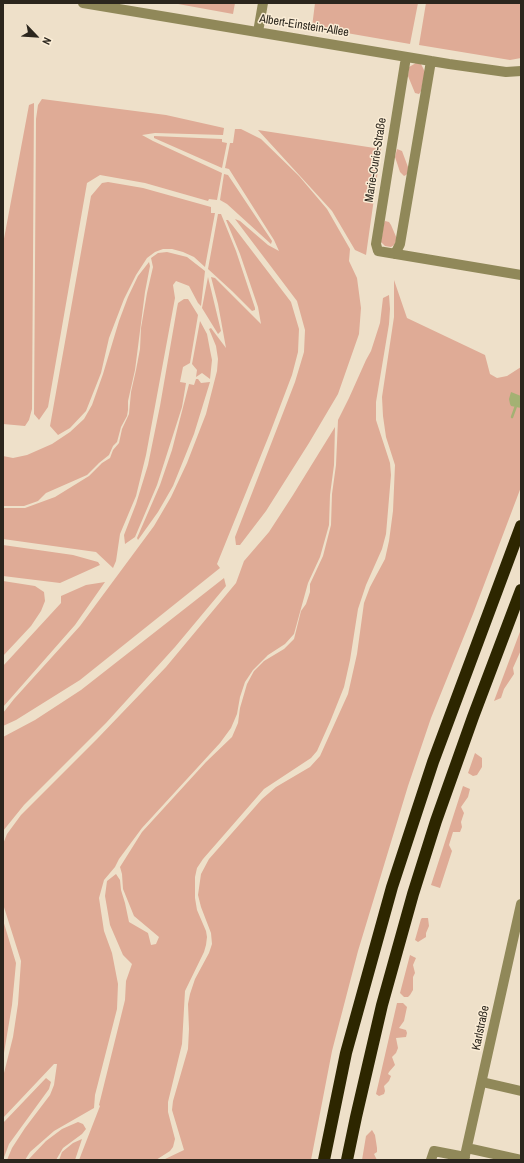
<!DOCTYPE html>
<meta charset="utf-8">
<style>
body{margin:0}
#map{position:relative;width:524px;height:1163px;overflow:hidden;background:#eee0c9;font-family:"Archivo Narrow",sans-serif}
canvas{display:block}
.frame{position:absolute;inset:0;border:4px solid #2b261d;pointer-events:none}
.north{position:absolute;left:16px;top:16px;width:40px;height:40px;-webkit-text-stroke:3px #fbedd6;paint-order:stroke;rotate:115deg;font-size:11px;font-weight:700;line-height:16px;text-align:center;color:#2b261d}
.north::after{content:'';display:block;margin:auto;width:14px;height:18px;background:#2b261d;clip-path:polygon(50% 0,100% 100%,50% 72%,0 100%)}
</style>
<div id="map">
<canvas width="524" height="1163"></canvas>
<div class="frame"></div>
<div class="north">N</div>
</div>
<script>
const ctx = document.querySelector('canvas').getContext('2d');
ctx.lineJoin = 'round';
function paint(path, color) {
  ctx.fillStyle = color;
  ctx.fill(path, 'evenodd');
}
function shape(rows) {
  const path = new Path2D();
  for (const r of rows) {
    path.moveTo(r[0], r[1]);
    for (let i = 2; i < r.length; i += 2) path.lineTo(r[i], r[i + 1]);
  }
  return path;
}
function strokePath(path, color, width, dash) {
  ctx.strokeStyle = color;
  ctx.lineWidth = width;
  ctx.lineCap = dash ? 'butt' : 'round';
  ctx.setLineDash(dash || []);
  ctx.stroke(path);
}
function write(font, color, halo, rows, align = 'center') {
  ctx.font = font + ' "Archivo Narrow",sans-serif';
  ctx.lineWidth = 3;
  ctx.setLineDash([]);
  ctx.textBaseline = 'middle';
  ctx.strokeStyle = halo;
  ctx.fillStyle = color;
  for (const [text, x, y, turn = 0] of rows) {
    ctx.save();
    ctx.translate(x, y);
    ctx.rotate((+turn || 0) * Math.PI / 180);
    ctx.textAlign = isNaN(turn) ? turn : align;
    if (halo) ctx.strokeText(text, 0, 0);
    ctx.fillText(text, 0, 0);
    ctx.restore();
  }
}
paint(shape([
 [178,3,235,3,233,14,178,4],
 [315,3,418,3,410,44,312,27],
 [426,3,521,3,521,58,510,60,419,45],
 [416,63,421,64,425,72,421,91,419,94,415,93,408,76,409,67],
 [42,99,166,115,224,128,223,135,155,133,142,135,153,141,222,173,217,200,209,199,208,201,145,183,100,175,87,183,48,407,39,420,34,414,36,119,38,105],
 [34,103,32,409,29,420,25,426,3,424,3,244,29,105],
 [235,129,241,129,261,139,299,176,327,209,350,249,349,261,357,278,361,308,359,334,338,394,309,443,266,511,240,545,236,545,235,537,295,382,304,352,305,330,297,301,235,219,240,221,268,245,279,251,274,240,229,169,225,168,230,143,233,143],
 [258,130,381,149,366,255,355,250,332,211],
 [154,136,222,139,222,142,227,143,222,168,154,138],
 [397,149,402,151,408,167,408,173,406,175,404,176,400,172,395,157],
 [224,174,228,175,272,241,271,244,227,204,220,200],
 [108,182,143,188,211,207,211,213,215,213,205,267,194,257,183,252,172,249,163,249,155,252,147,258,136,275,124,299,109,338,101,373,86,411,70,428,58,435,50,426,91,196,102,183],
 [218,214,221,214,236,251,255,308,255,310,252,311,232,291,208,269],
 [226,220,228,220,233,226,291,302,299,329,298,352,292,375,270,433,217,564,220,568,80,680,16,720,3,726,3,713,14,699,80,626,154,526,171,497,187,463,206,414,217,371,218,359,216,346,209,329,211,328,226,348,218,304,211,277,215,278,261,324,258,307,240,254],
 [385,221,389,222,391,225,397,239,394,245,391,247,385,246,381,242,384,223],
 [167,252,187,257,205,271,201,306,198,303,189,286,176,281,173,285,175,298,146,455,136,496,120,534,116,561,113,568,96,552,3,539,3,508,25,508,55,497,89,476,102,463,110,458,113,450,119,443,122,429,129,414,131,392,136,370,140,349,141,328,147,293,153,267,151,258,158,253],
 [149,262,150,266,145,292,135,370,128,401,128,410,127,416,121,427,117,442,113,446,109,455,99,463,87,475,46,493,38,501,24,506,3,506,3,456,13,458,27,455,52,444,70,432,84,419,92,405,103,374,119,321,128,297,138,276],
 [208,277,221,331,218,334,202,308],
 [394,280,407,318,485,355,490,374,497,378,507,376,521,367,521,487,473,614,431,718,408,786,358,951,332,1051,311,1160,163,1160,184,1150,172,1110,173,1101,188,1049,189,1029,188,1004,190,994,195,979,209,953,212,944,211,933,201,907,198,895,201,874,209,859,262,799,276,787,310,767,320,756,348,694,357,654,364,603,370,587,385,559,389,541,393,511,395,465,386,437,383,416,382,397,394,317],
 [389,295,390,309,389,324,376,402,376,420,390,463,391,475,386,534,382,549,366,585,358,609,350,660,344,687,330,722,317,751,311,758,264,789,203,859,197,868,195,877,195,898,197,910,206,931,207,937,206,945,204,952,185,991,182,1044,168,1102,168,1112,175,1139,173,1147,170,1151,156,1160,79,1160,100,1106,99,1105,125,1000,126,981,132,964,123,955,110,925,105,896,107,881,116,874,120,880,121,890,125,903,129,922,148,933,151,945,156,944,159,937,134,916,123,889,122,874,120,867,142,832,206,762,232,737,238,723,240,708,247,684,254,671,264,661,284,649,294,639,301,611,306,604,310,592,310,584,323,556,331,525,332,494,336,465,338,420,349,398,366,360,371,351,380,323,383,298],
 [184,299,188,299,190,302,198,315,190,363,183,367,180,382,186,383,182,407,157,485,135,537,125,544,124,535,136,504,148,465,160,406,177,308,178,303],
 [200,321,207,334,210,350,212,360,210,379,202,373,196,377,197,370,192,364],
 [196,379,198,379,201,383,210,382,194,434,173,486,158,512,138,540,137,538,160,485,172,450,189,384,194,385],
 [335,427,334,465,330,495,329,525,320,557,308,583,294,634,285,644,268,655,253,670,245,682,240,697,237,714,231,728,220,743,142,828,119,859,115,867,104,880,99,898,104,931,112,953,118,984,117,1009,95,1095,94,1108,54,1131,30,1152,25,1160,7,1160,12,1148,25,1128,50,1095,54,1085,57,1064,54,1064,3,1118,3,1077,13,1037,18,1004,21,961,3,904,3,844,7,834,21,815,97,739,166,667,236,583,244,561,269,532,293,495],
 [3,545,73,555,98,562,100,565,60,583,3,576],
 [224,578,226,586,175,647,106,723,24,805,3,831,3,737,35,720,81,690],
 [3,581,35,586,44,592,45,601,41,611,31,626,3,656],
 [105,582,75,625,3,707,3,666,61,603,61,596,86,585],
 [521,629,521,650,513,668,514,674,504,689,501,698,494,701],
 [475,753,482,758,482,767,477,775,473,776,468,773],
 [463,786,470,789,468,797,461,807,464,813,461,822,462,827,460,832,453,832,449,845,452,851,440,888,431,885],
 [422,918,428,918,429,926,426,933,426,937,418,942,415,940,421,919],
 [3,920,16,963,12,1005,3,1059],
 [410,955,416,958,413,965,415,973,413,977,413,990,410,995,408,997,404,997,400,993],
 [397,1003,403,1003,407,1007,404,1021,399,1028,406,1030,407,1033,406,1037,396,1038,398,1048,396,1053,392,1057,395,1065,389,1072,388,1074,391,1076,389,1081,384,1086,385,1091,384,1094,379,1096,376,1094],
 [46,1078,51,1082,49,1089,9,1144,3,1160,3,1123],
 [78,1122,83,1124,86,1129,82,1134,63,1148,56,1160,28,1160,46,1141,62,1129],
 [372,1130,375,1135,377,1148,377,1152,374,1154,377,1160,362,1160,366,1136],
 [82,1139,75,1160,59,1160,62,1152,73,1143]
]), '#dfab96');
paint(shape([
 [511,392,521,396,521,408,511,406,510,404,509,399]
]), '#a4b173');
strokePath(shape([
 [512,417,516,406]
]), '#a4b173', 2.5);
strokePath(shape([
 [83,3,449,64,506,72,521,71],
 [258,32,263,3],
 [406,57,376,244,378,251,521,275],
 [395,254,400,244,431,61],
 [482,1082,521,1091],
 [467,1148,521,1160],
 [431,1160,434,1151,465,1157],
 [464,1160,521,904]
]), '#908859', 10);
strokePath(shape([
 [324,1160,346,1053,392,887,433,762,521,526],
 [347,1160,356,1117,382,1005,413,894,436,821,473,717,521,590]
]), '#2d2600', 12);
write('12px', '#2b261d', '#fbedd6', [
 ["Albert-Einstein-Allee",304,26,9],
 ["Marie-Curie-Straße",376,160,-81],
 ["Karlstraße",481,1028,-78]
]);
</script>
